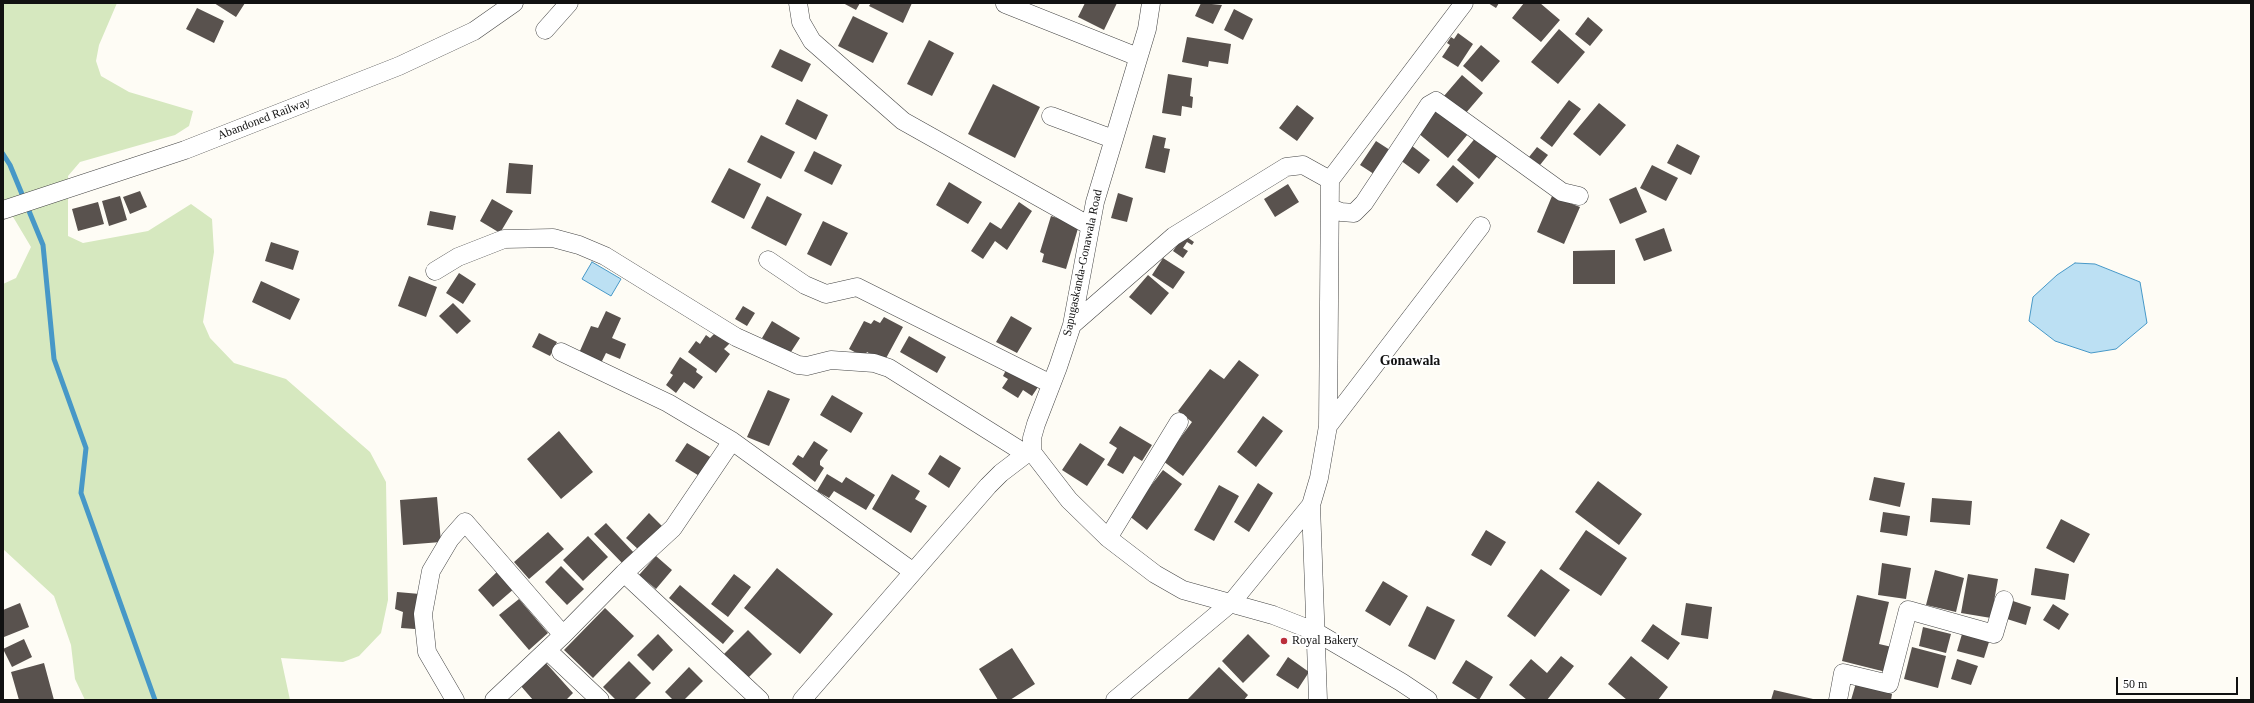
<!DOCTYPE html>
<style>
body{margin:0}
#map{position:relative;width:2254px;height:703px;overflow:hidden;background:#fefcf5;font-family:"Times New Roman",serif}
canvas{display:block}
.frame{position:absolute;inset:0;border:4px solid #111;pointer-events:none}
.scale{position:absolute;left:2116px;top:677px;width:122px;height:18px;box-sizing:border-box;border:2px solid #111;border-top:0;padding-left:5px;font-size:12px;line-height:14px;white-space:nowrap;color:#111;-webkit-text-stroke:3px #fff;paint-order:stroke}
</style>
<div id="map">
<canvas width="2254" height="703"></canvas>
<div class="frame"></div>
<div class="scale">50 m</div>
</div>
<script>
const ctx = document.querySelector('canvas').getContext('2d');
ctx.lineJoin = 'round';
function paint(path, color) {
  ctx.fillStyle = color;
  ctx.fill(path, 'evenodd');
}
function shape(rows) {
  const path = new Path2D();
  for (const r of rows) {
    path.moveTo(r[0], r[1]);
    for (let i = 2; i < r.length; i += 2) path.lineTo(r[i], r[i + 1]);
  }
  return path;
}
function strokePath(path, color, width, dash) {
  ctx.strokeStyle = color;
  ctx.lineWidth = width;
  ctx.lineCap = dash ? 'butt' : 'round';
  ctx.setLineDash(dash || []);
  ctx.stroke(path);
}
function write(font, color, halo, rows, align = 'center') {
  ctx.font = font + ' "Times New Roman",serif';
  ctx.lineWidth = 4;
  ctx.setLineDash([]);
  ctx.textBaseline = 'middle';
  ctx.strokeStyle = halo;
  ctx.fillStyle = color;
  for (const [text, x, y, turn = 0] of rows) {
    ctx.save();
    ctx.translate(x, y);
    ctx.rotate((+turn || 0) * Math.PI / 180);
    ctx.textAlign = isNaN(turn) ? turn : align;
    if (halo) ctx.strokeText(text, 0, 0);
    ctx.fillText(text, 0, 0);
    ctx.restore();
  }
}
paint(shape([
 [3,3,117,3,99,45,96,61,101,76,129,92,193,111,189,126,175,135,80,162,68,176,68,236,83,243,148,231,191,204,212,219,214,252,203,322,210,338,234,363,286,379,370,452,386,482,388,600,381,633,359,656,343,662,281,658,290,700,85,700,75,679,71,645,54,596,3,549,3,284,16,278,31,247,3,200]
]), '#d6e8bf');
const water = shape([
 [592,262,621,279,611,296,582,279,592,262],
 [2075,263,2095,264,2140,282,2147,323,2116,349,2091,353,2055,341,2029,321,2033,297,2057,275,2075,263]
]);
paint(water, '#bce0f3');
strokePath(water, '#4798c7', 1);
strokePath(shape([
 [3,154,10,165,43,245,54,359,86,448,81,493,155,700]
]), '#4798c7', 5);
paint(shape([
 [214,3,245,3,236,17],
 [843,3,860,3,856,10],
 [871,3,912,3,903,23,869,6],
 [1085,3,1117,3,1104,30,1078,17],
 [1201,3,1222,5,1213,24,1195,16],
 [1488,3,1499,3,1496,8],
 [1524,3,1540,3,1560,20,1541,42,1512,18],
 [197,8,224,21,214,43,186,29],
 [1234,9,1253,19,1243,40,1224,30],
 [853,16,888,33,873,63,838,46],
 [1588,17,1603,30,1590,46,1575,34],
 [1559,29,1585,52,1558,84,1531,62],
 [1458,33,1473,44,1458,67,1442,57,1450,45,1447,43,1451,37,1454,39],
 [1187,37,1231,44,1228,64,1209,61,1208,67,1182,62],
 [929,40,954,53,932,96,907,84],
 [1481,45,1500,61,1482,82,1463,66],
 [780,49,811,64,802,82,771,67],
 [1168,74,1192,78,1190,96,1193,97,1192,108,1182,106,1181,116,1162,113],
 [1462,75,1483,93,1465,114,1444,96],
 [993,84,1040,107,1015,158,968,134],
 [797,99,828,115,816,140,785,124],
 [1569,100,1581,109,1552,147,1540,138],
 [1599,103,1626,125,1600,156,1573,134],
 [1297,105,1314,118,1297,141,1279,128],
 [1438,109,1468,134,1448,158,1418,133],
 [761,135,795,152,781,179,747,162],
 [1153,135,1166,138,1164,148,1170,149,1165,173,1145,168],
 [1477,136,1499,154,1479,179,1457,160],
 [1376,141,1393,152,1377,176,1360,165],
 [1407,142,1430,160,1419,174,1396,157],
 [1677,144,1700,156,1691,175,1667,163],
 [1537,147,1548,155,1540,165,1529,157],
 [814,151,842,165,832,185,804,171],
 [509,163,533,165,531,194,506,193],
 [1453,165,1474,183,1457,203,1436,185],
 [1652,165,1678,178,1666,201,1640,188],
 [729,168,761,184,744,219,711,202],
 [949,182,982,202,968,224,936,205],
 [1288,184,1299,202,1275,217,1264,199],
 [1636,187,1647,212,1620,224,1609,199],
 [140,191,147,207,130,214,123,197],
 [1118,193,1133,198,1127,222,1111,218],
 [120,196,127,220,109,226,102,201],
 [767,196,802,214,786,246,751,228],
 [1552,196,1580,207,1564,244,1537,232],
 [492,199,513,211,500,233,480,221],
 [98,202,104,224,78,231,72,209],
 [1019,202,1032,211,1007,250,995,241,983,259,971,251,990,222,1001,229],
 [430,211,456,216,453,230,427,225],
 [1051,216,1079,225,1066,269,1042,262,1044,254,1040,252],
 [823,221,848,233,831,266,807,254],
 [1664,228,1672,251,1644,261,1635,239],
 [1184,235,1194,242,1192,245,1187,242,1183,248,1188,251,1183,258,1173,251],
 [271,242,299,251,293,270,265,261],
 [1615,250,1615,284,1573,284,1573,251],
 [1163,258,1185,272,1173,289,1152,275],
 [459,273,476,284,463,304,446,293],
 [1148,275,1169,293,1151,315,1129,297],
 [409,276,437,287,426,317,398,306],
 [261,281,300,299,290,320,252,302],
 [453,303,471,321,457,334,439,316],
 [743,306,755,313,747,326,735,319],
 [606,311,621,318,612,338,626,344,620,359,606,353,601,363,579,353,591,326,598,328],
 [1011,316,1032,328,1017,353,996,342],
 [884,317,903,327,884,362,867,352,864,357,849,349,864,321,871,324,874,320,880,323],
 [772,321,800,338,789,355,762,338],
 [716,332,730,343,724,349,730,354,716,373,688,352,696,341,700,344,706,335,710,338],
 [539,333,557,342,550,356,532,347],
 [909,336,946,357,937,373,900,352],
 [680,357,697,369,696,372,703,377,694,389,684,382,676,393,666,385,673,375,670,373],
 [1239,360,1259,375,1183,476,1163,461,1192,422,1178,411,1210,369,1224,379],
 [1007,368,1038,387,1032,396,1023,390,1018,398,1002,388,1008,379,1003,376],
 [768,390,790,399,769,446,747,437],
 [832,395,863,413,851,433,820,415],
 [1263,416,1283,431,1256,467,1237,452],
 [1120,426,1152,445,1142,461,1134,456,1123,474,1107,465,1117,448,1109,443],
 [559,431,593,472,561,499,527,459],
 [814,441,828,450,820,461,820,465,824,468,815,482,792,464,798,455,803,458],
 [687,443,712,458,701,477,675,461],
 [1080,443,1105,459,1087,486,1062,470],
 [940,455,961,468,949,488,928,474],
 [1163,470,1182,484,1147,530,1128,515],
 [827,474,842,483,846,477,875,495,866,510,834,491,829,498,817,491],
 [892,474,920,491,915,499,927,506,911,533,872,509],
 [1874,477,1905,483,1900,507,1869,500],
 [1598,481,1642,514,1619,545,1575,512],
 [1258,483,1273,493,1249,532,1234,522],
 [1219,485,1239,496,1214,541,1194,530],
 [437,497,441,542,403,545,400,500],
 [1932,498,1972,501,1970,525,1930,522],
 [1883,512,1910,516,1907,536,1880,532],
 [649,513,663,527,640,551,626,538],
 [2061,519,2090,534,2074,563,2046,548],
 [606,523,636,555,624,565,594,534],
 [1486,530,1506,542,1491,566,1471,555],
 [1586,530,1627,558,1601,596,1559,569],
 [548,532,564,549,529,579,514,562],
 [588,536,608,557,583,581,563,560],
 [656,556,672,570,656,589,639,575],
 [1882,563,1911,568,1906,599,1878,595],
 [561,566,584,589,567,605,545,582],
 [777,568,833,614,800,654,744,608],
 [2035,568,2069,574,2065,600,2031,595],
 [1541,569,1570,590,1535,637,1507,616],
 [499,570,515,588,493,607,478,590],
 [1935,570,1964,578,1956,612,1926,605],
 [734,574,751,587,728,617,711,604],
 [1968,574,1998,579,1991,618,1961,613],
 [1383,581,1408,596,1390,626,1365,611],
 [680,585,734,631,723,644,669,598],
 [397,592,420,594,415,629,401,628,403,612,395,609],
 [1857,595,1889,602,1879,644,1892,647,1886,672,1842,661],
 [519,599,548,633,529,650,499,615],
 [2013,601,2031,607,2026,625,2007,619],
 [20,603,29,627,4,637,3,610],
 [1686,603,1712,607,1708,639,1681,635],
 [2053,604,2069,614,2059,630,2043,620],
 [1427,606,1455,620,1435,660,1408,646],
 [605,608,634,636,593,678,564,650],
 [1653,624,1680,643,1668,660,1641,641],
 [1923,627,1951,634,1946,653,1919,646],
 [748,630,772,654,746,680,722,656],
 [658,634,673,650,653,671,637,655],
 [1248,634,1270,656,1243,683,1222,661],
 [1962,634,1989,642,1984,658,1957,651],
 [24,639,32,657,12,667,3,649],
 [1912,647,1946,656,1938,688,1904,679],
 [1012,648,1035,684,1010,700,998,700,979,669],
 [1561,656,1574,666,1547,700,1527,700,1509,685,1531,659,1547,673],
 [1631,656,1668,687,1658,700,1627,700,1608,684],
 [1288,657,1309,672,1298,689,1276,675],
 [1957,659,1978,666,1971,685,1951,679],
 [1466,660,1493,677,1479,700,1452,683],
 [629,661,651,683,634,700,616,700,603,687],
 [545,662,573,693,566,700,533,700,520,685],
 [44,663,54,700,19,700,11,672],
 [689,667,703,681,684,700,673,700,665,692],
 [1219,667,1248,695,1244,700,1187,700],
 [1856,683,1892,694,1891,700,1851,700],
 [1774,690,1813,699,1813,700,1771,700]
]), '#59524e');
const minor = shape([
 [798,3,801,22,812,41,903,121,1090,226],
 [1151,3,1147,29,1095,202,1072,325,1058,367,1036,424,1032,438,1032,452,1069,500,1108,538,1155,574,1183,590,1273,615,1314,631,1401,682,1428,700],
 [1005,4,1138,57],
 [545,30,569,3],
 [1051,116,1113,139],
 [1330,208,1341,212,1354,213,1364,203,1429,105,1436,101,1562,192,1579,196],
 [3,210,185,150,399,66,474,31,514,3],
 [768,260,805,285,826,294,857,287,1051,384],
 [435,271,458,257,504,239,553,238,579,245,605,256,736,337,798,365,807,366,831,360,874,363,889,368,1026,454],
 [1072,325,1174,236,1286,167,1303,165,1330,180],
 [561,352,668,403,732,441,912,571],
 [1328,426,1481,226],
 [1311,505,1318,700],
 [1108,538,1179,422],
 [624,573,673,528,732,441],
 [547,650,600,700],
 [455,700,427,652,423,614,431,571,450,539,465,522,563,635],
 [494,700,563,635,624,573,760,700],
 [802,700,988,486,1001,473,1026,454,1032,452],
 [1115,700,1232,602,1311,505,1319,478,1328,426,1330,180,1464,3],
 [1838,700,1843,673,1889,684,1908,610,1994,634,2004,600]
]);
strokePath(minor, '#444', 19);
strokePath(minor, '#fff', 18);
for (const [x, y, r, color] of [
 [1284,641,4,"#bb2f3a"]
]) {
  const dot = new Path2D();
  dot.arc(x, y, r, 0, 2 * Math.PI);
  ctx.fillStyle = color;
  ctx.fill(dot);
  strokePath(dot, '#fff', 1.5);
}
write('12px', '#111', '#fff', [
 ["Abandoned Railway",264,119,-21],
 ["Sapugaskanda-Gonawala Road",1083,263,-78]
]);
write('12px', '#111', '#fff', [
 ["Royal Bakery",1292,641]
], 'left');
write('bold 14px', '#111', '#fff', [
 ["Gonawala",1410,361]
]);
</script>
